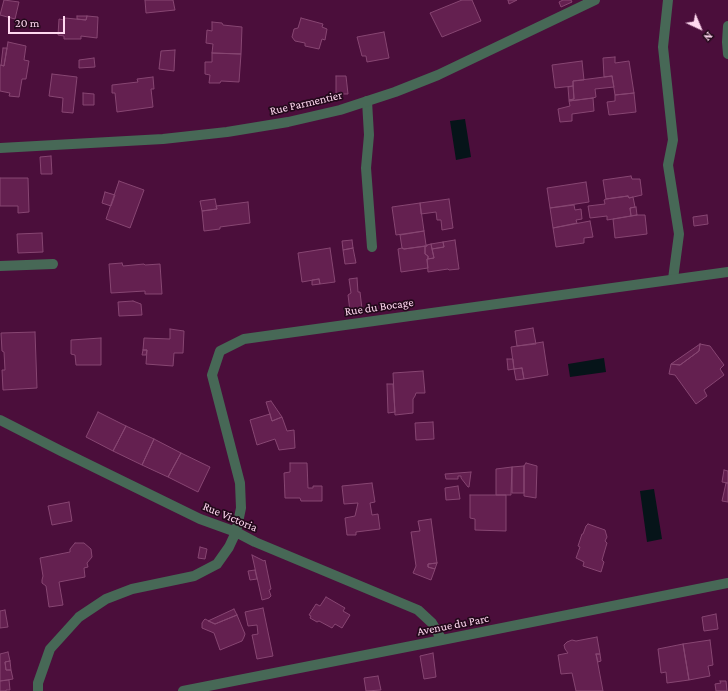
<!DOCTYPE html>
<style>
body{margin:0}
#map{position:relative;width:728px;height:691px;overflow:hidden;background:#4b0e3b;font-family:"Crimson Pro",serif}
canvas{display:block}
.north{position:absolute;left:680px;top:8px;width:40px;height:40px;-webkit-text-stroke:3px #23091b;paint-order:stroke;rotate:136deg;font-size:11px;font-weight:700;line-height:16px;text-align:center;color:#ffd8f0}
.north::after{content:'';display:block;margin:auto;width:14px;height:18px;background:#ffd8f0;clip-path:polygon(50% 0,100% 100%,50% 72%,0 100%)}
.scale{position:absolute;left:8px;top:16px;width:57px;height:18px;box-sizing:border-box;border:2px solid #ffd8f0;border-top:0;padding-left:5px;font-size:12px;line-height:14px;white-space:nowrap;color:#ffd8f0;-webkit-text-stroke:3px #23091b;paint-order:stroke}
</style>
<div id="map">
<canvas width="728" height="691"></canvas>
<div class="north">N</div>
<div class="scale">20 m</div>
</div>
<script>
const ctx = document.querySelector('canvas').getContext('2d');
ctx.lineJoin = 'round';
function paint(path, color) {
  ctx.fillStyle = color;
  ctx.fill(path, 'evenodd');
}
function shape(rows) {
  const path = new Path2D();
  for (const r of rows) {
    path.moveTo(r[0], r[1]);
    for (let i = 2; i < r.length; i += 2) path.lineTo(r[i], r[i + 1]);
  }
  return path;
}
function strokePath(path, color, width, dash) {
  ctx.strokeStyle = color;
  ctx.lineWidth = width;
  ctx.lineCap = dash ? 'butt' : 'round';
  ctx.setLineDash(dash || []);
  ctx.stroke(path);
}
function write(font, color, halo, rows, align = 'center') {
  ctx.font = font + ' "Crimson Pro",serif';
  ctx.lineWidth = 3.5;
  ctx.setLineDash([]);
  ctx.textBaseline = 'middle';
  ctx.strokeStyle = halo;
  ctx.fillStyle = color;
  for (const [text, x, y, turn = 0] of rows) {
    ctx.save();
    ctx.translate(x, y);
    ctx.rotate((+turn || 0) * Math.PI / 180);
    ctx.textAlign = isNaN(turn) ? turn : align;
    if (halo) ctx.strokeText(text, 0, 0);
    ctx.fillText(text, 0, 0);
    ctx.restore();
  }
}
paint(shape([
 [465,119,471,157,456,160,450,121],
 [604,358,606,372,570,377,568,364],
 [654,489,662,539,647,542,640,491]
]), '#061419');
const building = shape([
 [4,0,19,2,15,19,0,15,4,0],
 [145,0,173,0,175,10,146,13,145,0],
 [462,0,472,0,481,21,442,37,430,13,462,0],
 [508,0,517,0,509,4,508,0],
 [563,0,571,0,572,2,561,7,559,2,563,0],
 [77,16,87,16,86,20,77,19,77,16],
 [87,16,98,17,97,38,81,36,81,39,64,39,64,36,58,35,59,19,64,20,65,18,86,20,87,16],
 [301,18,323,24,322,27,327,29,325,40,322,39,319,49,305,46,305,43,295,41,292,37,294,29,298,28,301,18],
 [212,22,222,23,223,25,242,27,241,54,212,53,213,44,206,43,207,30,212,31,212,22],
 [384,32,389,58,367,62,366,56,362,56,357,37,384,32],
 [8,42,26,46,24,60,29,61,26,79,22,79,19,97,9,96,10,93,0,91,0,65,4,66,8,42],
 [3,48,7,48,4,66,1,65,3,48],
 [175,50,174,71,159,69,161,51,175,50],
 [212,53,241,54,239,82,221,81,220,83,209,83,210,75,205,74,205,62,212,62,212,53],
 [615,57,615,63,629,61,634,93,615,95,612,76,604,77,603,58,615,57],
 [94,58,95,67,79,68,79,60,94,58],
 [582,61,584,80,573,81,573,86,555,88,552,65,582,61],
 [52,74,77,77,73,113,62,112,63,98,49,96,52,74],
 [336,76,346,76,348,94,336,94,336,76],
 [612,76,614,87,595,89,596,97,593,98,569,101,569,100,574,99,573,81,612,76],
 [153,77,154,89,151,89,153,107,117,112,115,93,112,93,112,85,138,82,137,79,153,77],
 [573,86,574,99,569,100,568,87,573,86],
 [83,93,94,94,94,105,83,105,83,93],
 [634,93,636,112,609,115,607,102,615,101,615,95,634,93],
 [593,98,594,111,572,114,572,121,560,122,558,109,570,106,569,101,593,98],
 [51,156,52,174,41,174,40,157,51,156],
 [631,176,632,179,640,179,642,195,629,198,628,196,606,199,603,180,631,176],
 [0,178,28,178,29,212,18,213,18,206,0,206,0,178],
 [119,181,144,190,130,228,106,219,119,181],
 [586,182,589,202,550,208,547,188,586,182],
 [105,192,115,195,111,206,102,203,105,192],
 [628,196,629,198,633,197,635,207,630,208,631,216,607,220,607,216,590,218,588,206,605,204,604,200,606,199,628,196],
 [215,199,217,209,202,211,200,201,215,199],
 [449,199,453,228,442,230,441,220,437,220,436,212,421,214,420,203,449,199],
 [248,202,250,223,220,227,220,229,204,231,202,211,217,209,216,206,248,202],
 [420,203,424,231,396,235,392,207,420,203],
 [574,205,575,210,581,209,582,219,576,220,577,223,553,228,550,208,574,205],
 [636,207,637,215,631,216,630,208,636,207],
 [637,215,645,215,647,234,615,238,613,219,637,215],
 [707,215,708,224,694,226,693,217,707,215],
 [590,221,593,237,584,238,584,243,556,247,553,228,590,221],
 [424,231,426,245,427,245,427,246,404,249,402,248,400,235,424,231],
 [42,233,43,252,18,253,17,234,42,233],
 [352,240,353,248,343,250,342,241,352,240],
 [455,240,459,269,449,270,448,269,428,272,427,259,434,258,432,249,444,247,443,242,455,240],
 [443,242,444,247,432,249,431,244,443,242],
 [431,244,434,258,428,259,428,256,425,254,425,246,427,246,427,245,431,244],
 [425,246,425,254,428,256,428,259,427,259,428,268,401,272,398,249,402,248,404,249,425,246],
 [330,248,335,282,320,284,319,279,302,282,298,253,330,248],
 [353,248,356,263,345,264,343,250,353,248],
 [122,263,123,266,144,264,145,265,160,264,162,294,145,294,145,291,111,293,109,264,122,263],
 [357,278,358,292,360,292,362,309,350,311,348,295,351,293,349,279,357,278],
 [319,279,320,284,312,285,312,280,319,279],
 [133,301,141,304,142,315,119,316,118,302,133,301],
 [533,328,536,344,517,346,515,331,533,328],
 [170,329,184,331,183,353,174,353,173,366,146,364,147,350,143,350,144,338,170,339,170,329],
 [35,332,37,388,3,390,2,370,5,370,4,352,2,351,1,333,35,332],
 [101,338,101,365,76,365,75,355,71,354,71,340,101,338],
 [543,342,548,375,524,379,522,368,514,369,511,347,543,342],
 [700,344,710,346,724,365,720,369,724,375,704,390,707,396,696,404,675,375,669,374,671,364,680,365,699,351,700,344],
 [700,344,699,351,680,365,671,364,700,344],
 [143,350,147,350,146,355,142,355,143,350],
 [507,359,513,359,514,369,508,370,507,359],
 [522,368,524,379,516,380,514,369,522,368],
 [423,371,425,393,416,393,415,396,413,399,413,413,395,415,393,373,423,371],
 [387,384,393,384,395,412,388,413,387,384],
 [271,401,282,417,272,421,266,402,271,401],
 [98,412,126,426,113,451,86,437,98,412],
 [270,414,272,421,282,417,287,431,294,430,295,448,279,450,275,439,257,445,250,420,270,414],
 [433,422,434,439,416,440,415,423,433,422],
 [126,426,154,439,142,465,113,451,126,426],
 [154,439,181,453,168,477,142,465,154,439],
 [181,453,210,467,198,492,168,477,181,453],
 [290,463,307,463,308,488,313,488,313,486,322,486,322,501,301,501,300,498,285,498,284,473,290,472,290,463],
 [526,463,537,466,536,498,524,496,524,466,526,463],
 [524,466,524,493,512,493,512,467,524,466],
 [512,467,511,495,496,495,496,469,512,467],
 [724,470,728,471,728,483,722,482,724,470],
 [471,472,469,487,468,487,461,478,461,476,458,476,458,479,446,479,445,474,471,472],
 [372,483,375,502,370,503,372,515,378,514,380,529,356,532,356,535,347,535,345,518,355,516,358,503,344,504,342,486,372,483],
 [726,483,728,483,728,502,722,501,726,483],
 [458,486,460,499,446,500,445,488,458,486],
 [470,495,506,495,506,531,475,530,475,519,470,518,470,495],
 [69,502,72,521,52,525,48,506,69,502],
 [431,519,437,563,428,564,428,567,435,569,431,580,413,573,416,566,411,532,420,531,418,521,431,519],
 [588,524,605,530,607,537,605,541,607,543,602,560,604,562,601,572,583,566,584,562,576,558,580,547,578,546,582,534,583,534,586,526,588,524],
 [75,543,84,543,91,549,92,557,87,563,88,567,84,568,85,577,59,582,63,605,49,607,46,586,42,583,42,580,43,576,40,558,70,552,70,549,75,543],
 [200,547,207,549,205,559,198,558,200,547],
 [252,555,264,561,265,560,271,589,269,590,271,596,269,598,262,600,252,555],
 [437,563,435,569,428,567,428,564,437,563],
 [255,570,257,579,250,580,248,571,255,570],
 [326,597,345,608,343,611,350,615,342,628,335,624,332,628,319,621,317,622,310,618,311,616,309,615,316,604,320,606,326,597],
 [263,608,273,656,257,659,252,635,258,634,257,625,248,626,245,612,263,608],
 [234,609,237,615,215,624,208,621,234,609],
 [5,610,8,627,0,628,0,611,5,610],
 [716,614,718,629,704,631,702,617,716,614],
 [237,615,245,634,244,637,242,641,220,650,214,633,202,628,202,623,204,620,205,619,215,624,237,615],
 [597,637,600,654,596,654,603,691,576,691,572,673,561,674,558,655,568,653,565,649,564,645,567,642,572,640,576,641,597,637],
 [710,640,713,665,708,666,710,676,689,680,683,644,710,640],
 [683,644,689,680,667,683,666,672,661,673,658,649,683,644],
 [8,652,10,661,5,662,6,670,11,670,13,679,0,681,0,654,8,652],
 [433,653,436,677,424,679,420,656,433,653],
 [596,654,600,654,601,661,598,662,596,654],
 [10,661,11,670,6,670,5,662,10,661],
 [378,676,381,690,366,691,364,678,378,676],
 [9,680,10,690,6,690,6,691,0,691,0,681,9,680],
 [720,681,726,681,727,691,716,691,715,684,721,683,720,681]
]);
paint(building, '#642050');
strokePath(building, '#874672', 1);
strokePath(shape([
 [668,0,663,47,673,140,668,165,679,234,673,279],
 [367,101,369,135,366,168,372,247]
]), '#476856', 10);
strokePath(shape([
 [728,26,727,42,728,54],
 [0,148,163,139,227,132,288,122,340,110,395,92,438,75,595,0],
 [0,266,53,264],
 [0,420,61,451,200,519,236,532,255,542,418,610,432,623,442,640],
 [38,691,38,683,50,649,79,617,106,599,132,589,194,576,217,564,229,547,236,532,241,508,240,483,212,375,220,351,244,339,728,272],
 [183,691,442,640,728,583]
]), '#476856', 10);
write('12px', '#ffd8f0', '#23091b', [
 ["Rue Parmentier",306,103,-13],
 ["Rue du Bocage",379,307,-8],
 ["Rue Victoria",230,517,23],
 ["Avenue du Parc",453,625,-11]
]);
</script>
